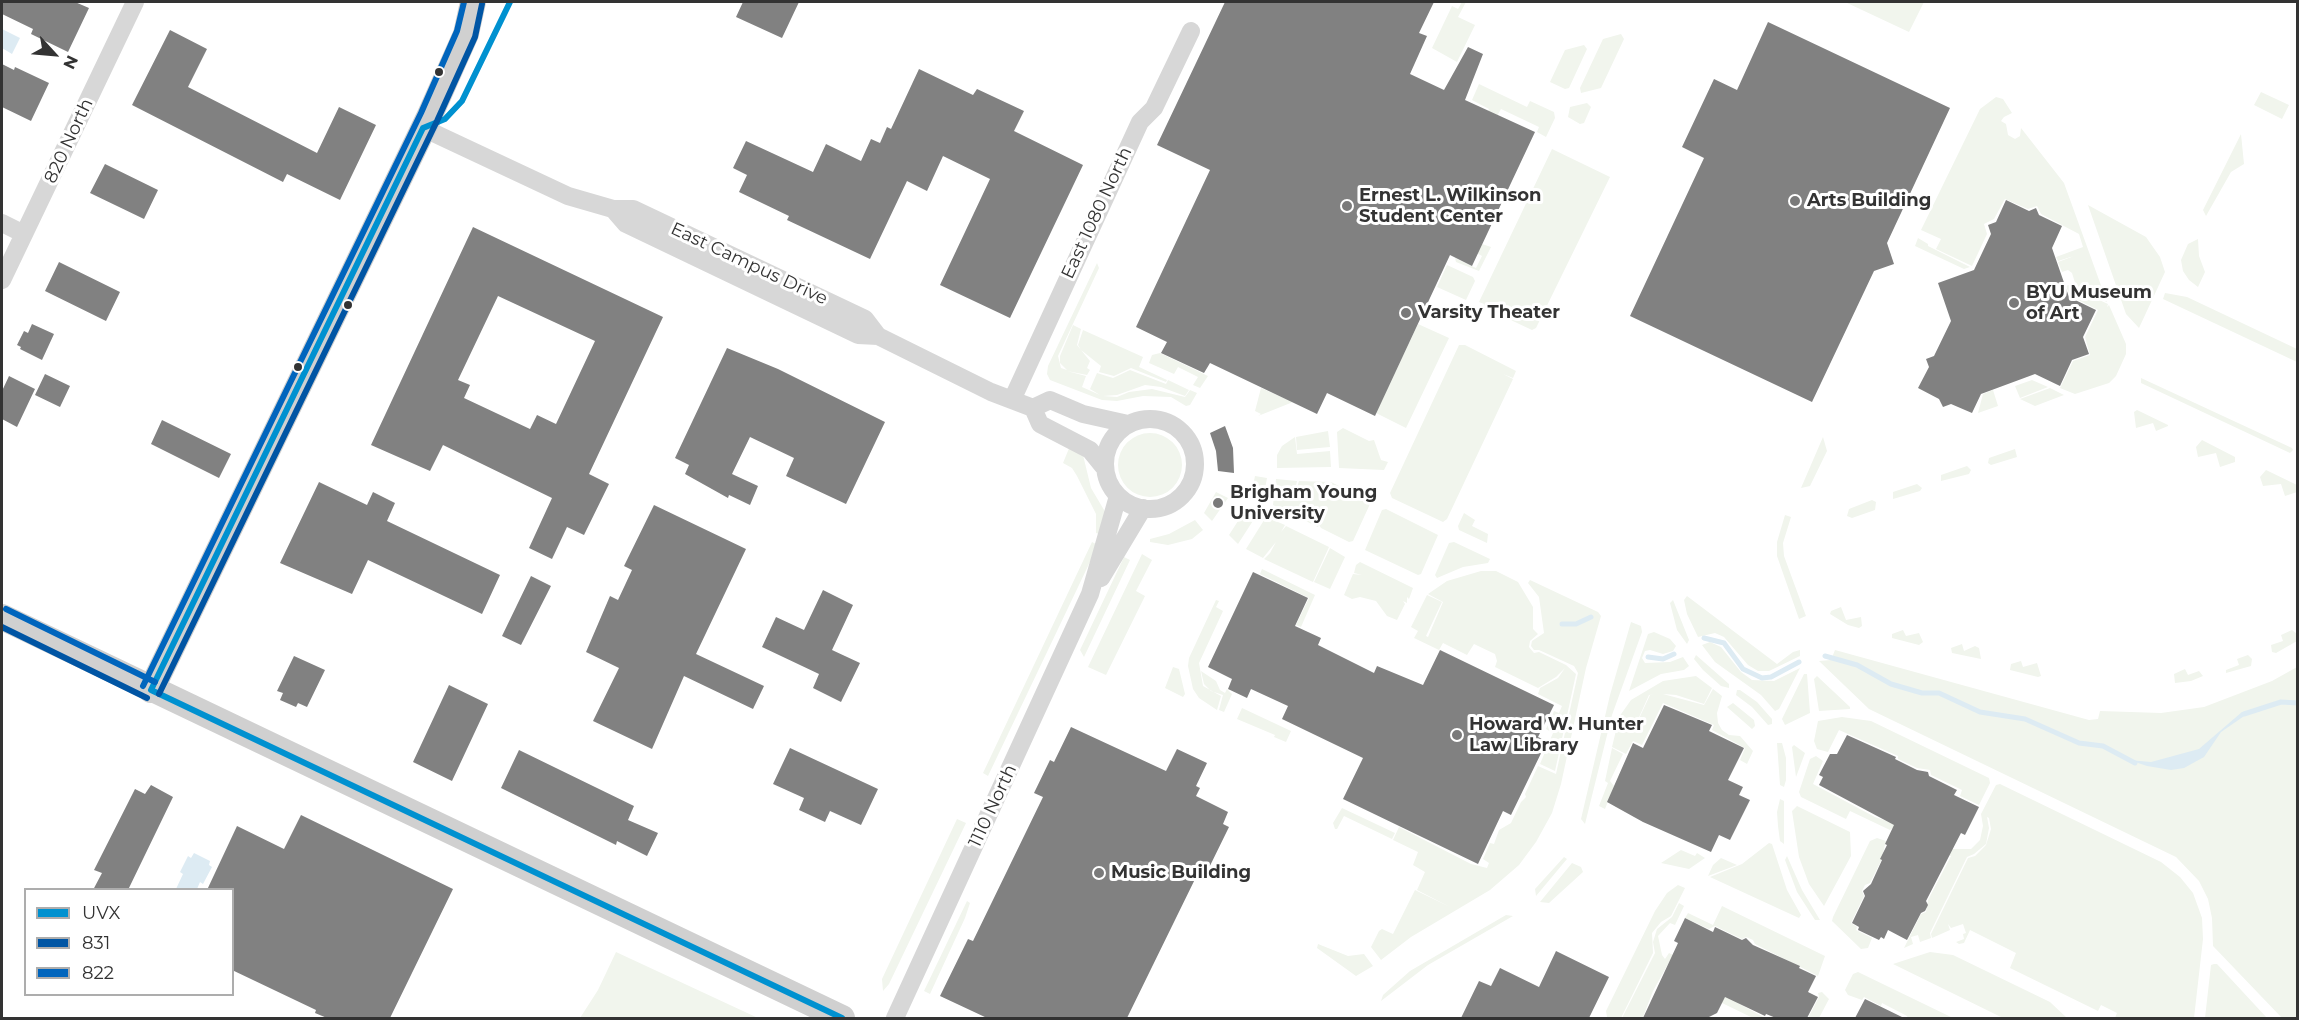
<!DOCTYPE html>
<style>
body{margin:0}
#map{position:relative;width:2299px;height:1020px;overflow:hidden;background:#fff;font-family:Montserrat,sans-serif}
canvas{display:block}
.frame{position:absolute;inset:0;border:3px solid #333;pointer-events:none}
.legend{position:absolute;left:24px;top:888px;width:210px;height:108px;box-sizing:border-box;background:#fff;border:2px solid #adadad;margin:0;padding:8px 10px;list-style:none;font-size:18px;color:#333}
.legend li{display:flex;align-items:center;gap:12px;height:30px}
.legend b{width:30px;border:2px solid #adadad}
.north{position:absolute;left:24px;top:24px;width:60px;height:60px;-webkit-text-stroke:4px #fff;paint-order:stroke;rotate:116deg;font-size:16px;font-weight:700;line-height:24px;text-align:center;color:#333}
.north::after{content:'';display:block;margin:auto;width:21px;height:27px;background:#333;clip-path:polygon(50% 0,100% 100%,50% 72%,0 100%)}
</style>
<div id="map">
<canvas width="2299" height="1020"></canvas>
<div class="frame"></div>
<ul class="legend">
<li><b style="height:8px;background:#0091d0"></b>UVX</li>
<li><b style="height:8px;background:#0055a4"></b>831</li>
<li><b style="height:8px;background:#0065bd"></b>822</li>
</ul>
<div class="north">N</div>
</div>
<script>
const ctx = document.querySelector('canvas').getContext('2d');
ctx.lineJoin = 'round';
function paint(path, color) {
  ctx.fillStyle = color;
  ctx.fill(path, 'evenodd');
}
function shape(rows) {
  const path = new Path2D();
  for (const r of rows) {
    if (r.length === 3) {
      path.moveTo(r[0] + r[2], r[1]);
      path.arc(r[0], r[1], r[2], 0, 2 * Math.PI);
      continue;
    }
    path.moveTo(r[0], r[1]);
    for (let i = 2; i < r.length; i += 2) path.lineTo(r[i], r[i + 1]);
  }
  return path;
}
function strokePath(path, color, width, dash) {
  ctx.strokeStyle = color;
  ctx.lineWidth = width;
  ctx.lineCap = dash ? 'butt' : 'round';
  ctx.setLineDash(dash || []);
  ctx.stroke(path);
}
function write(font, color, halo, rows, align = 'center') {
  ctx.font = font + ' Montserrat,sans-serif';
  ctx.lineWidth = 6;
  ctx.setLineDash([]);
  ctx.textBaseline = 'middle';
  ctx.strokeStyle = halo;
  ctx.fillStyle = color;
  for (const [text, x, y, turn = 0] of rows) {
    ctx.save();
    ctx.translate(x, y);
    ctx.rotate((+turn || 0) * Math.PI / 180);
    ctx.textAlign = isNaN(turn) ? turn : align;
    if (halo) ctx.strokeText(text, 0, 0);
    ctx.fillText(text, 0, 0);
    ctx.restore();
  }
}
paint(shape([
 [1462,2,1466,2,1458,17,1475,25,1457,62,1432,48,1452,6,1458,9],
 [1845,2,1924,2,1909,32],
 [1621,34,1624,39,1601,88,1581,93,1580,88,1603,39],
 [1584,45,1587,49,1569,88,1565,89,1550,82,1565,50],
 [1479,84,1527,107,1530,101,1554,112,1555,118,1546,137,1537,132,1539,127,1501,109,1496,118,1487,114,1489,109,1472,100],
 [2261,92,2289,105,2282,119,2254,105],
 [1996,97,2003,99,2012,113,2004,117,2001,121,2006,124,2008,135,2015,139,2020,136,2021,128,2064,183,2107,302,2077,289,2072,273,2068,270,2062,272,2058,262,2074,256,2058,261,2056,257,2083,247,2079,234,2041,214,2037,206,2028,209,2005,199,1994,219,1984,224,1987,234,1972,266,1936,249,1941,239,1921,230,1980,109],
 [1587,103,1591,107,1584,123,1580,124,1568,117,1570,107],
 [2241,134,2244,164,2231,172,2206,216,2203,210],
 [1552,149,1610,177,1536,328,1532,330,1483,307,1484,304,1479,302],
 [2088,205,2146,237,2160,257,2165,272,2139,328,2126,314],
 [1918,238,1928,244,1928,246,1970,267,1964,269,1915,246],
 [2198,239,2199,256,2205,272,2198,287,2189,280,2183,271,2181,260,2188,244],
 [1479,243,1491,247,1479,271,1456,262,1455,258,1476,268,1482,256,1475,252],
 [1097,263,1099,268,1058,356,1061,368,1067,370,1060,363,1060,356,1073,325,1081,329,1077,345,1090,361,1087,368,1090,370,1087,375,1067,371,1086,376,1082,387,1100,395,1090,389,1097,373,1113,378,1130,370,1166,384,1168,380,1189,390,1185,396,1161,387,1145,385,1117,395,1103,396,1117,397,1129,392,1152,389,1185,397,1190,390,1197,393,1190,405,1186,406,1171,397,1143,396,1117,401,1102,400,1050,380,1047,374,1048,366],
 [1447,265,1473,277,1475,281,1466,300,1437,287],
 [2074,283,2077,290,2108,304,2107,307,2109,305,2126,344,2126,354,2116,376,2109,383,2075,394,2060,388,2073,361,2090,355,2085,337,2098,310,2070,296,2066,286],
 [2165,293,2187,297,2297,349,2297,362,2163,299],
 [1418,324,1449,338,1406,428,1376,413],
 [1083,330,1143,357,1139,367,1167,380,1166,382,1131,368,1114,376,1099,372,1101,366,1081,350,1078,345],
 [1459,345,1465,345,1516,371,1513,378,1503,374,1513,379,1447,519,1443,522,1392,498,1390,493],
 [1160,353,1208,376,1200,388,1193,385,1198,377,1178,367,1174,374,1149,363,1152,355],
 [2141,378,2292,448,2293,450,2290,453,2141,383],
 [2032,380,2048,387,2020,398,2015,386],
 [1261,388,1293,402,1258,416,1261,414,1255,411],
 [2050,388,2064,395,2035,406,2020,399],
 [1993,390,1998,406,1978,413,1983,394],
 [2137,410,2168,425,2168,426,2156,431,2153,423,2136,428,2134,412],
 [1343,428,1369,441,1374,440,1381,460,1388,462,1384,470,1339,468,1337,432],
 [1328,431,1330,447,1297,450,1296,437],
 [1150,465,32],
 [1295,437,1297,454,1330,451,1331,467,1277,468,1277,455,1282,446],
 [1823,437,1827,451,1810,486,1801,488],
 [2202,440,2235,457,2235,462,2220,467,2216,453,2198,457,2196,447],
 [1070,446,1083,455,1091,488,1107,515,1102,535,1096,533,1096,514,1077,476,1072,468,1063,463],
 [2015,449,2017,457,1991,465,1988,463,1989,458],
 [1967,466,1971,470,1969,474,1941,481,1941,475],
 [2266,470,2297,485,2297,492,2285,496,2281,484,2263,486,2260,477],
 [1255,476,1267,478,1263,500,1251,495],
 [1276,479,1297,481,1293,499,1299,481,1331,482,1339,486,1340,490,1341,488,1369,501,1370,504,1353,541,1349,542,1321,528,1319,525,1318,527,1273,505],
 [1917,484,1922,488,1920,491,1893,499,1893,492],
 [1216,492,1228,498,1212,521,1204,513],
 [1872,500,1876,502,1875,510,1852,518,1847,516,1849,509],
 [1247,507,1258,513,1238,544,1229,535],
 [1386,509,1438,535,1421,574,1418,575,1365,550,1382,510],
 [1464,513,1475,520,1472,526,1488,534,1487,543,1459,530,1458,526],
 [1785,515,1791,517,1783,543,1784,556,1806,616,1799,619,1777,556,1777,542],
 [1266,517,1285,525,1281,532,1286,526,1329,547,1313,582,1264,559,1270,553,1276,542,1263,558,1246,549],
 [1195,520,1203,530,1192,539,1168,545,1150,542,1150,539,1169,534],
 [1092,542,1098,545,988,776,983,773],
 [1454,542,1490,559,1488,563,1463,567,1437,578,1435,575,1449,543],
 [1330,548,1345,557,1330,589,1314,582],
 [1142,554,1152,560,1136,591,1145,596,1106,675,1088,667],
 [1124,557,1130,560,1084,657,1080,650],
 [1360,562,1413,588,1409,599,1407,597,1407,603,1403,601,1405,604,1397,620,1387,616,1376,601,1360,597,1352,599,1344,595,1353,574,1362,575,1354,573,1356,565],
 [1262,569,1315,595,1301,627,1296,625,1309,598,1260,574],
 [1481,571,1496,571,1518,582,1533,607,1533,629,1538,634,1530,641,1529,647,1534,653,1539,652,1566,665,1576,674,1555,771,1540,764,1553,733,1546,729,1554,711,1559,713,1562,706,1538,694,1540,688,1558,678,1565,668,1556,677,1538,688,1495,667,1497,661,1495,654,1474,644,1467,655,1443,643,1439,650,1414,638,1418,631,1411,627,1427,595,1442,602,1426,636,1428,637,1443,602,1428,594,1447,581],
 [1530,580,1598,612,1601,616,1586,668,1561,784,1552,813,1536,842,1519,865,1490,890,1411,937,1381,960,1371,947,1379,931,1382,929,1393,934,1415,890,1450,907,1417,890,1425,872,1413,865,1418,852,1393,840,1399,827,1471,864,1487,868,1489,863,1483,859,1490,843,1494,844,1499,830,1511,823,1521,802,1526,797,1525,794,1538,766,1556,774,1578,673,1574,666,1539,650,1534,650,1531,646,1532,641,1544,633,1539,597,1528,583],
 [1687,596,1777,664,1793,652,1800,650,1800,656,1769,671,1758,671,1748,665,1724,637,1715,633,1698,637,1687,614,1684,600],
 [1216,600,1219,601,1216,607,1223,611,1199,663,1203,686,1221,696,1217,710,1199,698,1193,689,1188,666,1189,658],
 [1673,600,1689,640,1687,644,1677,630,1670,603],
 [1841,607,1846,620,1861,617,1862,626,1859,628,1848,625,1830,614,1831,611],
 [1631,622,1641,626,1642,632,1612,715,1585,824,1581,819,1610,695],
 [1903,630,1906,636,1919,633,1923,642,1919,645,1892,638,1892,634],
 [2292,630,2297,634,2297,641,2276,653,2272,652,2271,645,2283,641,2281,635],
 [1654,632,1670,639,1676,646,1673,651,1663,654,1650,650,1645,651,1642,658,1645,663,1670,662,1683,657,1689,666,1684,670,1661,674,1629,691,1648,634],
 [1710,642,1721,647,1741,672,1752,680,1774,681,1800,668,1779,709,1775,711,1761,695,1715,662,1702,645],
 [1962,644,1964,651,1975,646,1979,648,1981,659,1952,653,1951,648],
 [1835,650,2089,720,2098,719,2100,711,2161,713,2204,707,2272,681,2297,667,2297,1018,2282,1018,2213,946,2212,918,2208,899,2199,881,2176,857,1869,709,1819,661,1831,660],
 [1696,655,1729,684,1729,688,1721,686,1703,670,1694,659],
 [2248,655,2252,659,2251,666,2226,673,2226,670,2239,665,2237,659],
 [2021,661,2023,667,2037,663,2041,676,2038,677,2010,670,2011,664],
 [1173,667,1179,669,1185,694,1183,697,1165,688],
 [2185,669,2188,675,2199,671,2203,676,2191,681,2175,683,2174,674],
 [1201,671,1216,681,1220,690,1225,693,1227,689,1232,694,1224,712,1219,710,1223,695,1211,691,1204,684],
 [1804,674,1807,674,1810,713,1785,725,1782,719],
 [1696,676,1712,688,1704,704,1676,695,1663,694,1704,705,1713,689,1722,696,1717,713,1718,723,1722,730,1729,735,1740,736,1753,751,1747,764,1740,760,1745,748,1712,730,1714,725,1663,703,1642,745,1633,741,1626,754,1612,747,1619,718,1636,725,1650,695,1656,694,1649,695,1636,724,1619,717,1631,700,1663,681],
 [1817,676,1850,707,1850,709,1819,711,1814,679],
 [1737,690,1740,690,1757,702,1772,719,1772,724,1768,725,1752,707,1736,695],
 [1733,703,1754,720,1755,726,1752,729,1727,707],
 [1242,708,1291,731,1286,742,1274,737,1275,735,1237,719],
 [1842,717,1871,721,1989,778,1990,783,1979,805,1960,796,1962,790,1931,775,1930,770,1917,768,1898,759,1898,756,1839,730,1828,752,1817,749,1814,741,1818,721],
 [1777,743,1782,743,1786,758,1786,780,1784,787,1780,785],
 [1794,745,1805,753,1796,777,1792,747],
 [1612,748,1623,754,1610,781,1614,786,1605,809,1599,806,1608,783,1605,781],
 [1816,756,1823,761,1813,784,1875,817,1896,824,1894,827,1890,830,1850,811,1846,819,1801,797,1799,792,1810,759],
 [2000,784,2161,862,2180,877,2193,893,2202,918,2203,939,2194,1018,2115,1018,2117,1013,2101,1005,2098,1011,2010,968,2016,953,1970,930,1964,943,1959,944,1956,942,1964,939,1963,934,1966,933,1963,924,1951,928,1948,924,1950,930,1932,938,1931,934,1968,858,1975,856,1986,845,1991,829,1989,818,1987,817,1989,828,1986,844,1974,854,1967,857,1930,933,1931,938,1920,942,1918,935,1911,937,1913,944,1904,948,1921,914,1926,912,1928,900,1951,856,1949,855,1952,849,1971,849,1980,840,1983,826,1981,814,1996,785],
 [1780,799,1784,801,1784,844,1780,841,1778,826,1777,812],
 [1797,806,1850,832,1851,856,1824,906,1809,884,1799,857,1792,811],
 [1342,808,1395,833,1392,839,1344,816,1337,829,1335,829,1333,823],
 [957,819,966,823,889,984,883,991,882,979],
 [1877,838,1886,841,1881,861,1870,883,1865,885,1862,891,1864,896,1851,923,1857,927,1856,930,1872,938,1868,948,1861,949,1832,921,1833,917,1870,841],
 [1769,843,1772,844,1787,890,1801,915,1799,918,1710,877,1742,864],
 [1681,850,1695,856,1697,853,1705,858,1689,869,1661,863],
 [1787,856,1802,890,1820,920,1815,920,1797,892,1785,860],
 [1564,857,1567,859,1536,896,1535,889],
 [1721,858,1737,865,1708,876,1713,865],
 [1572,863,1581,867,1583,872,1549,903,1540,902],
 [1678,885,1685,888,1671,916,1661,922,1652,933,1653,953,1621,1018,1607,1017,1606,1011,1655,911,1667,893],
 [967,901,970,903,965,918,930,994,924,991],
 [1679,903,1684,906,1675,925,1670,923,1658,936,1662,955,1665,959,1669,953,1673,955,1653,991,1643,1017,1645,1018,1622,1018,1655,953,1653,942,1657,929,1672,917],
 [1722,906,1825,956,1818,976,1755,944,1753,940,1746,937,1742,939,1715,926,1709,929,1685,918,1688,913,1713,925],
 [1506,915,1513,916,1428,965,1381,1001,1383,995,1410,971],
 [1318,944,1348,956,1364,954,1373,966,1356,976,1317,948],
 [616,952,758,1018,580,1018,598,990],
 [1930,952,1953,955,2050,1002,2067,1018,2003,1018,1893,964],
 [2214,964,2217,964,2267,1018,2205,1018,2211,965],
 [1858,972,1953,1018,1908,1018,1907,1016,1882,1003,1881,1006,1864,997,1862,1000,1848,995,1845,990,1853,974],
 [1822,992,1829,999,1819,1018,1808,1018,1819,997,1818,993],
 [1720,993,1765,1018,1772,1018,1753,1018,1722,1003]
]), '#f1f5ed');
paint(shape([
 [2,29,20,38,12,54,2,48],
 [2242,712,2250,712,2221,732,2204,757,2184,768,2171,770,2147,766,2129,760,2151,762,2199,749],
 [194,853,210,861,209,865,212,867,203,884,200,882,197,889,176,889,183,874,180,872,188,856,191,858]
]), '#ddebf3');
strokePath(shape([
 [1562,624,1576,624,1591,617],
 [1704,638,1724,643,1743,669,1762,678,1771,677,1799,662],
 [1825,656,1857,665,1891,684,1922,693,1939,693,1980,712,2025,719,2079,743,2103,746,2135,763],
 [1648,657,1663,659,1674,654],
 [2244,714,2281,702,2298,703]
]), '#ddebf3', 5);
paint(shape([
 [2,2,75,2,89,8,68,52,31,34,33,29,2,14],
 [743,2,799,2,782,38,736,17],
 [1225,2,1434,2,1419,33,1427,36,1410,74,1444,90,1468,47,1483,54,1465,100,1535,132,1472,266,1450,255,1375,416,1327,393,1317,414,1210,363,1204,373,1161,353,1167,342,1136,327,1210,170,1157,145],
 [1768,22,1950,108,1887,243,1894,264,1874,271,1812,402,1630,316,1704,158,1682,147,1714,79,1737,90],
 [170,30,207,49,188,87,317,153,339,107,376,125,340,200,287,174,283,182,132,105],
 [2,64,14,70,15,67,49,83,31,121,2,107],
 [919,69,973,95,977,89,1024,111,1014,131,1083,165,1010,318,940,285,990,179,943,156,927,191,907,181,870,259,787,220,789,216,739,192,747,175,733,168,746,141,813,172,826,144,861,161,871,139,880,143,887,127,891,129],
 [105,164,158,190,144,219,90,193],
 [2006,200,2029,211,2036,208,2039,215,2062,226,2052,248,2069,297,2096,310,2083,337,2089,354,2072,360,2060,386,2035,374,1981,394,1972,413,1951,404,1943,407,1939,399,1918,388,1929,367,1926,359,1934,356,1951,321,1938,283,1974,270,1991,234,1988,225,1996,222],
 [473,227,663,317,589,474,609,484,584,535,567,527,552,559,529,548,552,498,443,445,430,471,371,445],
 [498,296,595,341,556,424,537,415,530,429,464,398,470,385,458,380],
 [59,262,120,292,106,321,45,291],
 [32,324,54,334,42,360,20,349,21,347,17,345,24,331,28,333],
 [727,348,778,369,885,422,846,504,786,476,794,458,750,437,732,474,758,486,750,505,729,495,728,498,685,474,689,465,675,458],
 [45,374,70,386,60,407,35,395],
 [9,376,35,389,17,427,2,419,2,391],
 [162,420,231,454,219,478,151,444],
 [1225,426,1233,448,1234,473,1218,471,1216,451,1210,433],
 [319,482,367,505,373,492,395,503,387,521,500,575,482,614,368,560,352,594,280,563],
 [654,505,746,549,696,654,764,686,753,709,684,676,652,749,593,721,619,668,586,652,610,596,618,600,632,570,624,566],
 [1253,572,1308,598,1295,626,1321,638,1318,645,1374,673,1377,666,1423,685,1440,650,1554,705,1538,737,1547,741,1511,815,1503,811,1478,864,1343,799,1363,758,1282,719,1288,706,1251,689,1247,698,1228,689,1232,679,1208,667],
 [531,576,551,586,521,645,502,636],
 [823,590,853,605,832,650,860,663,841,702,813,688,819,674,762,647,776,617,804,630],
 [294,656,325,670,307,707,298,703,296,707,280,700,283,693,277,691],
 [449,685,488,704,452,781,413,762],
 [1664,705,1712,725,1709,731,1744,748,1728,780,1743,787,1739,795,1750,800,1730,840,1719,835,1711,852,1643,822,1607,802,1633,743,1643,748],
 [1071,727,1166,771,1177,749,1207,763,1196,786,1200,788,1196,796,1228,812,1223,824,1229,827,1205,876,1198,873,1127,1018,987,1018,940,996,968,939,973,941,1043,797,1034,793,1050,760,1054,762],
 [1847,735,1896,757,1895,759,1917,770,1928,772,1929,776,1957,790,1954,795,1979,807,1965,835,1961,833,1926,901,1928,905,1925,911,1921,913,1907,940,1888,930,1884,939,1881,937,1879,940,1858,930,1859,927,1852,923,1865,896,1863,891,1871,884,1882,860,1880,859,1887,845,1885,844,1894,825,1819,785,1823,777,1819,775,1830,754,1837,754],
 [790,748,878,789,861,825,830,811,825,822,799,810,804,798,773,784],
 [519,750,634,806,628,820,658,833,647,856,617,841,616,845,501,788],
 [151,785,173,797,128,890,93,890,102,873,94,870,135,789,145,794],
 [301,815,453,889,390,1018,327,1018,315,1013,316,1010,232,970,232,890,207,890,237,826,284,849],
 [1685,918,1713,932,1715,927,1742,940,1746,938,1753,945,1800,966,1799,968,1816,976,1808,992,1818,997,1807,1018,1776,1018,1766,1014,1765,1016,1725,997,1717,1013,1707,1018,1643,1018,1678,943,1674,941],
 [1556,951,1609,977,1589,1018,1461,1018,1479,981,1491,986,1500,968,1539,987],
 [1865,999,1904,1018,1855,1018]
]), '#818181');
strokePath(shape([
 [423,128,568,196,613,209,633,209,865,319,878,336],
 [613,209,626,224,858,335,878,336,991,392,1033,408,1050,400,1083,414,1128,424],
 [2,223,24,234],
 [2,280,135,2],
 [1012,400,1140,122,1154,108,1191,31],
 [1033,408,1040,424,1090,450,1103,466],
 [1150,464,45],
 [1101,578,1143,508],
 [895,1018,1090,594,1118,496]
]), '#d7d7d7', 18);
strokePath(shape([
 [2,617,842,1018],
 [151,690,429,117,466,34,473,2]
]), '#d0d0d0', 26);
strokePath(shape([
 [151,690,423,128,445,119,462,101,510,2],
 [151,690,842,1018]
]), '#0091d0', 6);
strokePath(shape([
 [2,627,147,698],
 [159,694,437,121,475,37,482,4]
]), '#0055a4', 6);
strokePath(shape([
 [6,609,155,682],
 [143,686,421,113,457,31,464,2]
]), '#0065bd', 6);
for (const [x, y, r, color] of [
 [439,72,5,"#333"],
 [1795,201,6,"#7a7a7a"],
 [1347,206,6,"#7a7a7a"],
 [2014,303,6,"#7a7a7a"],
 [348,305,5,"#333"],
 [1406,313,6,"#7a7a7a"],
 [298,367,5,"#333"],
 [1218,503,6,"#7a7a7a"],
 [1457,735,6,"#7a7a7a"],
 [1099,873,6,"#7a7a7a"]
]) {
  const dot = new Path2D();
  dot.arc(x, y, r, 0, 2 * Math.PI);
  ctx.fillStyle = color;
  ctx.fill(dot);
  strokePath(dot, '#fff', 2);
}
write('18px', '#333', '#fff', [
 ["820 North",69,141,-65],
 ["East 1080 North",1097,213,-65],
 ["East Campus Drive",749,264,25],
 ["1110 North",993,806,-65]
]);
write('bold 18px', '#333', '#fff', [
 ["Ernest L. Wilkinson",1359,196],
 ["Student Center",1359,217],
 ["Arts Building",1807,201],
 ["BYU Museum",2026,293],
 ["of Art",2026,314],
 ["Varsity Theater",1418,313],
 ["Brigham Young",1230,493],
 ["University",1230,514],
 ["Howard W. Hunter",1469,725],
 ["Law Library",1469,746],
 ["Music Building",1111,873]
], 'left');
</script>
